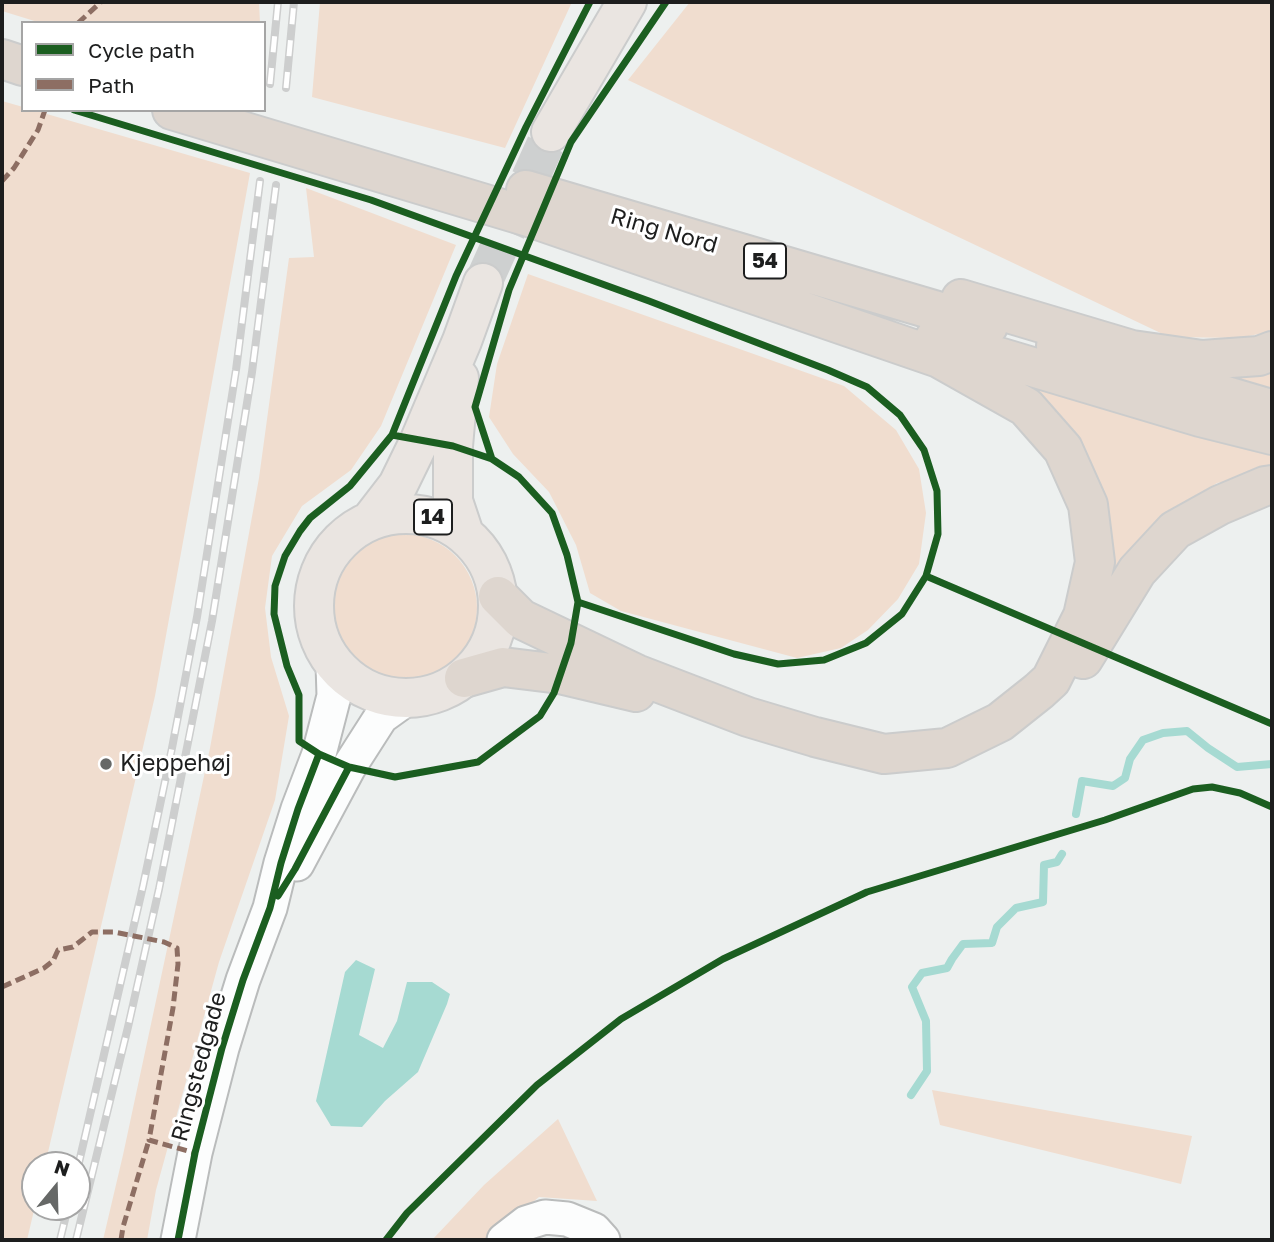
<!DOCTYPE html>
<meta charset="utf-8">
<style>
body{margin:0}
#map{position:relative;width:1274px;height:1242px;overflow:hidden;background:#edf0ef;font-family:"Golos Text",sans-serif}
canvas{display:block}
.frame{position:absolute;inset:0;border:4px solid #1d1e1e;pointer-events:none}
.legend{position:absolute;left:21px;top:21px;width:245px;height:91px;box-sizing:border-box;background:#fff;border:2px solid #a5a5a5;margin:0;padding:9px 12px;list-style:none;font-size:21px;color:#1d1e1e}
.legend li{display:flex;align-items:center;gap:14px;height:35px}
.legend b{width:35px;border:2px solid #a5a5a5}
.north{position:absolute;left:21px;top:1151px;width:70px;height:70px;box-sizing:border-box;background:#fff;border:2px solid #a5a5a5;border-radius:50%;rotate:19deg;font-size:19px;font-weight:700;line-height:28px;text-align:center;color:#1d1e1e}
.north::after{content:'';display:block;margin:auto;width:24px;height:32px;background:#666867;clip-path:polygon(50% 0,100% 100%,50% 72%,0 100%)}
</style>
<div id="map">
<canvas width="1274" height="1242"></canvas>
<div class="frame"></div>
<ul class="legend">
<li><b style="height:9px;background:#1b5e20"></b>Cycle path</li>
<li><b style="height:9px;background:#8d6e63"></b>Path</li>
</ul>
<div class="north">N</div>
</div>
<script>
const ctx = document.querySelector('canvas').getContext('2d');
ctx.lineJoin = 'round';
function paint(path, color) {
  ctx.fillStyle = color;
  ctx.fill(path, 'evenodd');
}
function shape(rows) {
  const path = new Path2D();
  for (const r of rows) {
    if (r.length === 3) {
      path.moveTo(r[0] + r[2], r[1]);
      path.arc(r[0], r[1], r[2], 0, 2 * Math.PI);
      continue;
    }
    path.moveTo(r[0], r[1]);
    for (let i = 2; i < r.length; i += 2) path.lineTo(r[i], r[i + 1]);
  }
  return path;
}
function strokePath(path, color, width, dash) {
  ctx.strokeStyle = color;
  ctx.lineWidth = width;
  ctx.lineCap = dash ? 'butt' : 'round';
  ctx.setLineDash(dash || []);
  ctx.stroke(path);
}
function write(font, color, halo, rows, align = 'center') {
  ctx.font = font + ' "Golos Text",sans-serif';
  ctx.lineWidth = 6;
  ctx.setLineDash([]);
  ctx.textBaseline = 'middle';
  ctx.strokeStyle = halo;
  ctx.fillStyle = color;
  for (const [text, x, y, turn = 0] of rows) {
    ctx.save();
    ctx.translate(x, y);
    ctx.rotate((+turn || 0) * Math.PI / 180);
    ctx.textAlign = isNaN(turn) ? turn : align;
    if (halo) ctx.strokeText(text, 0, 0);
    ctx.fillText(text, 0, 0);
    ctx.restore();
  }
}
paint(shape([
 [2,2,259,2,260,23,41,23,2,11],
 [320,2,572,2,505,148,312,97],
 [690,2,1272,2,1272,331,1240,338,1169,337,628,80],
 [2,101,23,107,23,110,33,110,250,173,155,696,45,1165,35,1165,35,1206,27,1240,2,1240],
 [306,188,456,245,381,426,351,470,302,506,272,556,265,608,271,657,289,716,275,800,219,962,156,1190,147,1240,103,1240,123,1155,210,748,259,478,289,258,314,257],
 [528,274,844,386,896,430,919,469,926,513,919,564,898,599,868,630,841,648,797,658,621,611,590,593,576,545,549,492,513,454,489,417,497,364],
 [1272,368,1272,399,1219,383],
 [1027,373,1272,447,1272,472,1217,483,1160,520,1111,597,1103,551,1015,391],
 [403,608,74],
 [932,1090,1192,1136,1181,1184,940,1125],
 [558,1119,597,1201,539,1197,487,1240,432,1240,484,1185]
]), '#f0ddcf');
paint(shape([
 [356,960,375,969,359,1035,383,1048,397,1021,407,982,432,982,450,994,447,1004,418,1072,385,1101,362,1127,331,1126,316,1101,345,972]
]), '#a6dad2');
strokePath(shape([
 [1076,814,1082,781,1113,786,1125,778,1130,759,1143,740,1163,733,1187,731,1208,748,1237,767,1272,764],
 [911,1095,927,1071,926,1021,912,987,922,973,947,968,952,959,963,944,992,943,997,927,1016,908,1043,902,1044,865,1057,862,1062,854]
]), '#a6dad2', 8);
strokePath(shape([
 [483,283,551,132]
]), '#ced0d0', 38, [38, 19]);
const minor = shape([
 [297,864,349,767,381,717,406,699],
 [178,1240,195,1153,222,1048,243,980,270,908,281,863,298,809,319,754,334,696,333,664],
 [504,1240,526,1223,545,1217,567,1219,594,1230,603,1240]
]);
const major = shape([
 [551,132,627,2],
 [459,378,453,446,453,501,464,534],
 [406,606,92],
 [371,520,398,485,420,440,462,341,483,283]
]);
const highway = shape([
 [2,59,23,66],
 [172,110,552,224],
 [526,190,988,326],
 [961,299,1132,350,1202,360,1259,356,1272,351],
 [935,338,1200,417,1272,435],
 [1056,346,1267,408],
 [498,596,521,619,636,674,748,717,815,737,884,754,947,748,1000,722,1039,691,1051,680,1083,616,1095,562,1088,505,1063,449,1026,407,939,358,526,216],
 [1083,659,1137,571,1175,530,1220,505,1265,486,1272,485],
 [464,678,503,667,560,674,636,692]
]);
strokePath(minor, '#babcbc', 37);
strokePath(major, '#cbcccc', 42);
strokePath(highway, '#cbcccc', 42);
strokePath(minor, '#fcfdfd', 33);
strokePath(major, '#eae5e1', 38);
strokePath(highway, '#ded6cf', 38);
const rail = shape([
 [270,84,278,2],
 [286,88,294,2],
 [77,1171,143,886,172,748,197,617,236,370,260,181],
 [60,1240,68,1207],
 [76,1240,128,1027,159,889,212,621,252,372,276,185]
]);
strokePath(rail, '#cdcece', 8);
strokePath(rail, '#fff', 5, [16]);
strokePath(shape([
 [78,23,101,2],
 [2,181,14,168,38,130,45,110],
 [2,987,44,968,53,961,58,950,73,947,92,932,114,932,164,942,177,948,178,964,173,1008,149,1140,195,1153],
 [121,1240,123,1227,149,1140]
]), '#8d6e63', 5, [10, 5]);
strokePath(shape([
 [590,2,526,127,456,276,392,435,350,486,310,518,300,531,285,556,275,586,274,614,287,666,299,695,299,741,319,754,349,767,395,777,478,762,540,716,554,693,571,643,578,602,567,555,552,513,519,477,492,459,475,407,509,290,571,142,666,2],
 [74,110,371,200,649,301,828,370,867,387,900,415,924,450,937,491,938,534,926,576,902,614,866,643,824,660,778,664,734,654,578,602],
 [392,435,453,446,492,459],
 [926,576,1272,724],
 [278,896,295,869,349,767],
 [178,1240,195,1153,222,1048,243,980,270,908,281,863,298,809,319,754],
 [386,1240,407,1213,537,1085,621,1019,723,959,867,892,1105,820,1193,789,1212,787,1240,793,1272,807]
]), '#1b5e20', 7);
for (const [x, y, r, color] of [
 [106,764,7,"#666867"]
]) {
  const dot = new Path2D();
  dot.arc(x, y, r, 0, 2 * Math.PI);
  ctx.fillStyle = color;
  ctx.fill(dot);
  strokePath(dot, '#fff', 2.5);
}
for (const [x, y, w] of [
 [765,261,42],
 [433,517,38]
]) {
  const box = new Path2D();
  box.roundRect(x - w / 2, y - 17.5, w, 35, 5);
  ctx.fillStyle = '#fff';
  ctx.fill(box);
  strokePath(box, '#1d1e1e', 2);
}
write('bold 21px', '#1d1e1e', null, [
 ["54",765,261],
 ["14",433,517]
]);
write('23px', '#1d1e1e', '#fff', [
 ["Ring Nord",664,231,16],
 ["Ringstedgade",199,1067,-75]
]);
write('23px', '#1d1e1e', '#fff', [
 ["Kjeppehøj",120,764]
], 'left');
</script>
